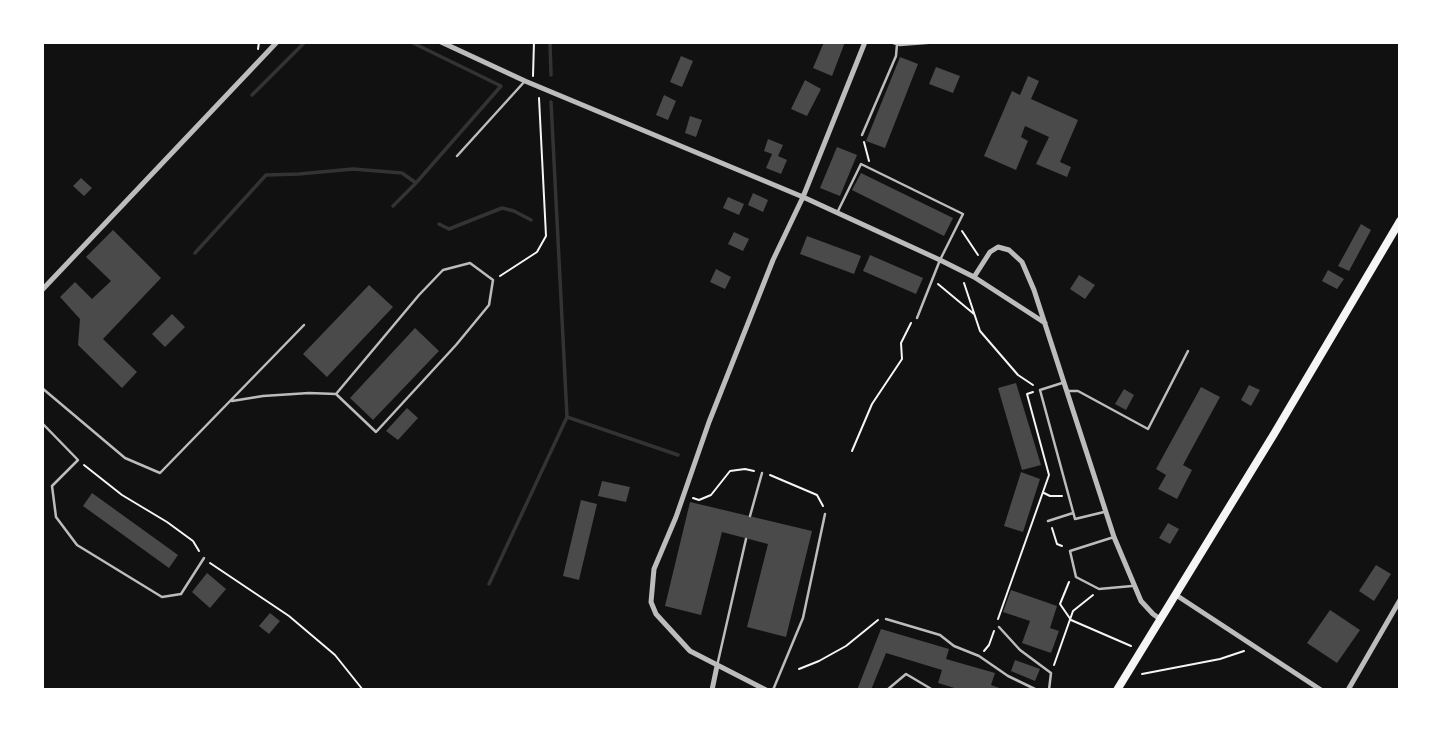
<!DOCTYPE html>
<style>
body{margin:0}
#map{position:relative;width:1442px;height:732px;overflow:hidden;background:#111;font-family:"Varela Round",sans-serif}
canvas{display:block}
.frame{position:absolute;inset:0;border:44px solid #fff;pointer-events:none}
</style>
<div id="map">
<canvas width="1442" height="732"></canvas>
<div class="frame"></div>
</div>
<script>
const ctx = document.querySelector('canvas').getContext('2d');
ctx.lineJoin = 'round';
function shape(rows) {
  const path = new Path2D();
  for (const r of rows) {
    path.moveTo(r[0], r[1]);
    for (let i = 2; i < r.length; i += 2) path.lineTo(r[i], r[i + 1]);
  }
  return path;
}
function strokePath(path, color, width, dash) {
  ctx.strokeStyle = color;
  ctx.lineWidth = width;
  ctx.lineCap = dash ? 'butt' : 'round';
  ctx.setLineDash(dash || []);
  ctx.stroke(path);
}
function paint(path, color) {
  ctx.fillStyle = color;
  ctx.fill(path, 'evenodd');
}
strokePath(shape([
 [550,42,551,75],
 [252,95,305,42],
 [393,206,416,183,501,86,411,42],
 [439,224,449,229,502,208,514,211,531,220],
 [195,253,266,175,299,174,353,169,402,173,416,183],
 [567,417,678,455],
 [489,584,567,417,551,102]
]), '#333', 3.5);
paint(shape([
 [824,42,845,42,832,76,813,68],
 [681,56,693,61,682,87,670,82],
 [900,57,918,64,885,148,866,141],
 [936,67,960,76,953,93,929,84],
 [1028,76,1039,81,1031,99,1078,120,1060,162,1071,167,1067,177,1036,164,1049,137,1025,126,1021,137,1028,141,1016,170,984,156,1012,91,1020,95],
 [805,80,821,89,807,116,791,109],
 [664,95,676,101,668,120,656,115],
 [690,116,702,120,696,137,685,133],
 [768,139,783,145,778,156,787,160,781,174,766,168,772,154,764,151],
 [837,147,857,155,840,196,820,188],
 [861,173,953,218,944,236,852,190],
 [81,178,92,188,84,196,73,186],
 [753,193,768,200,763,212,748,205],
 [728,197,744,204,739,215,723,208],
 [1361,224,1371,230,1349,271,1338,266],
 [113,230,161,278,103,339,137,372,122,388,78,345,80,319,60,297,75,282,92,299,111,281,86,257],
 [734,232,749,239,743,251,728,244],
 [807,236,861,256,854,274,800,254],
 [870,255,923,278,916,294,863,271],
 [716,269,731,277,725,289,710,282],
 [1328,270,1344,279,1337,289,1322,281],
 [1079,275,1095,285,1085,299,1070,289],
 [369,285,393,307,327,377,303,354],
 [172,314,185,327,165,347,152,334],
 [415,328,439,351,373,420,350,398],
 [1016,383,1041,465,1022,470,998,388],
 [1249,385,1260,390,1251,406,1241,400],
 [1201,387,1220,397,1183,465,1192,470,1177,499,1158,489,1166,475,1156,469],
 [1124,389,1134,395,1126,410,1115,404],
 [407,408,418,418,398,440,386,431],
 [1021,472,1040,479,1023,532,1004,526],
 [602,481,630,487,626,502,598,496],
 [92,493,178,555,169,568,83,506],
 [581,500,597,504,579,580,563,576],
 [690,502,812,531,786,637,747,627,768,544,722,532,701,615,665,606],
 [1168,523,1179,529,1170,544,1159,538],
 [1376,565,1391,574,1374,601,1359,591],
 [207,573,226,589,210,608,192,592],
 [1011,590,1057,606,1050,628,1059,631,1051,653,1022,643,1030,621,1003,612],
 [1330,610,1360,630,1337,663,1307,643],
 [270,613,280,621,269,634,259,626],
 [881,629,949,649,946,659,995,673,991,685,1005,690,961,690,938,683,942,670,886,653,871,690,857,690],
 [1015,660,1040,669,1035,681,1011,671]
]), '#4a4a4a');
strokePath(shape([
 [258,49,259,42],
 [533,76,534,42],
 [864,142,869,161],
 [962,231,978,255],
 [500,276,537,252,546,236,539,98],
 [964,283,980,331,1018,375,1033,385],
 [938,284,974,314],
 [852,451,872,404,902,359,901,343,911,323],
 [84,465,122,495,167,522,193,541,199,551],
 [770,475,817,495,823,506],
 [1044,493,1050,496,1062,496],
 [693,498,699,500,711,495,730,471,745,469,754,471],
 [1052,528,1057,544,1062,546],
 [210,563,289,616,335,655,363,690],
 [1069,582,1060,604,1071,620,1131,646],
 [998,619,1049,475,1027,394,1033,392],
 [984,651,989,645,994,631],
 [1054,665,1073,611,1093,595],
 [799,669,819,661,846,646,878,620],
 [1142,674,1220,659,1244,651]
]), '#f5f5f5', 2);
strokePath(shape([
 [890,42,900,45,939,42],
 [862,135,896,56,897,44],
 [457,156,525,81],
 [838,211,861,164,963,214,940,260,917,318],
 [1062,383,1040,390,1075,519,1104,512],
 [42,388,125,458,160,473,304,325],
 [1068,391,1078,391,1148,429,1188,351],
 [232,401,263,396,309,393,336,394,419,295,443,270,470,263,493,280,489,305,456,345,376,432,336,394],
 [42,423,78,460,52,486,56,517,77,545,162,597,181,594,204,558],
 [750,516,762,473],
 [1048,521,1073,513],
 [1114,537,1070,551,1076,577,1099,589,1132,586],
 [886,619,940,635,954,646,979,656,1008,676,1037,690],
 [999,627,1020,650,1051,673,1049,690],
 [717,666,746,539],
 [773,690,803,618,825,514],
 [887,690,906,674,933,690]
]), '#bcbcbc', 2.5);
strokePath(shape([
 [441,42,525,81,803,197,940,260,974,277,1045,323],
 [974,277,990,252,998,247,1009,250,1022,262,1034,290,1114,537,1141,601,1153,614,1160,619],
 [42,290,277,42],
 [1176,595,1321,690],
 [712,690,717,666],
 [766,690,690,651,656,614,651,602,654,569,676,517,709,422,773,260,803,197,865,42],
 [1348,690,1400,600]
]), '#bcbcbc', 5);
strokePath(shape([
 [1117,690,1274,434,1400,221]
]), '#f5f5f5', 8);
</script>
